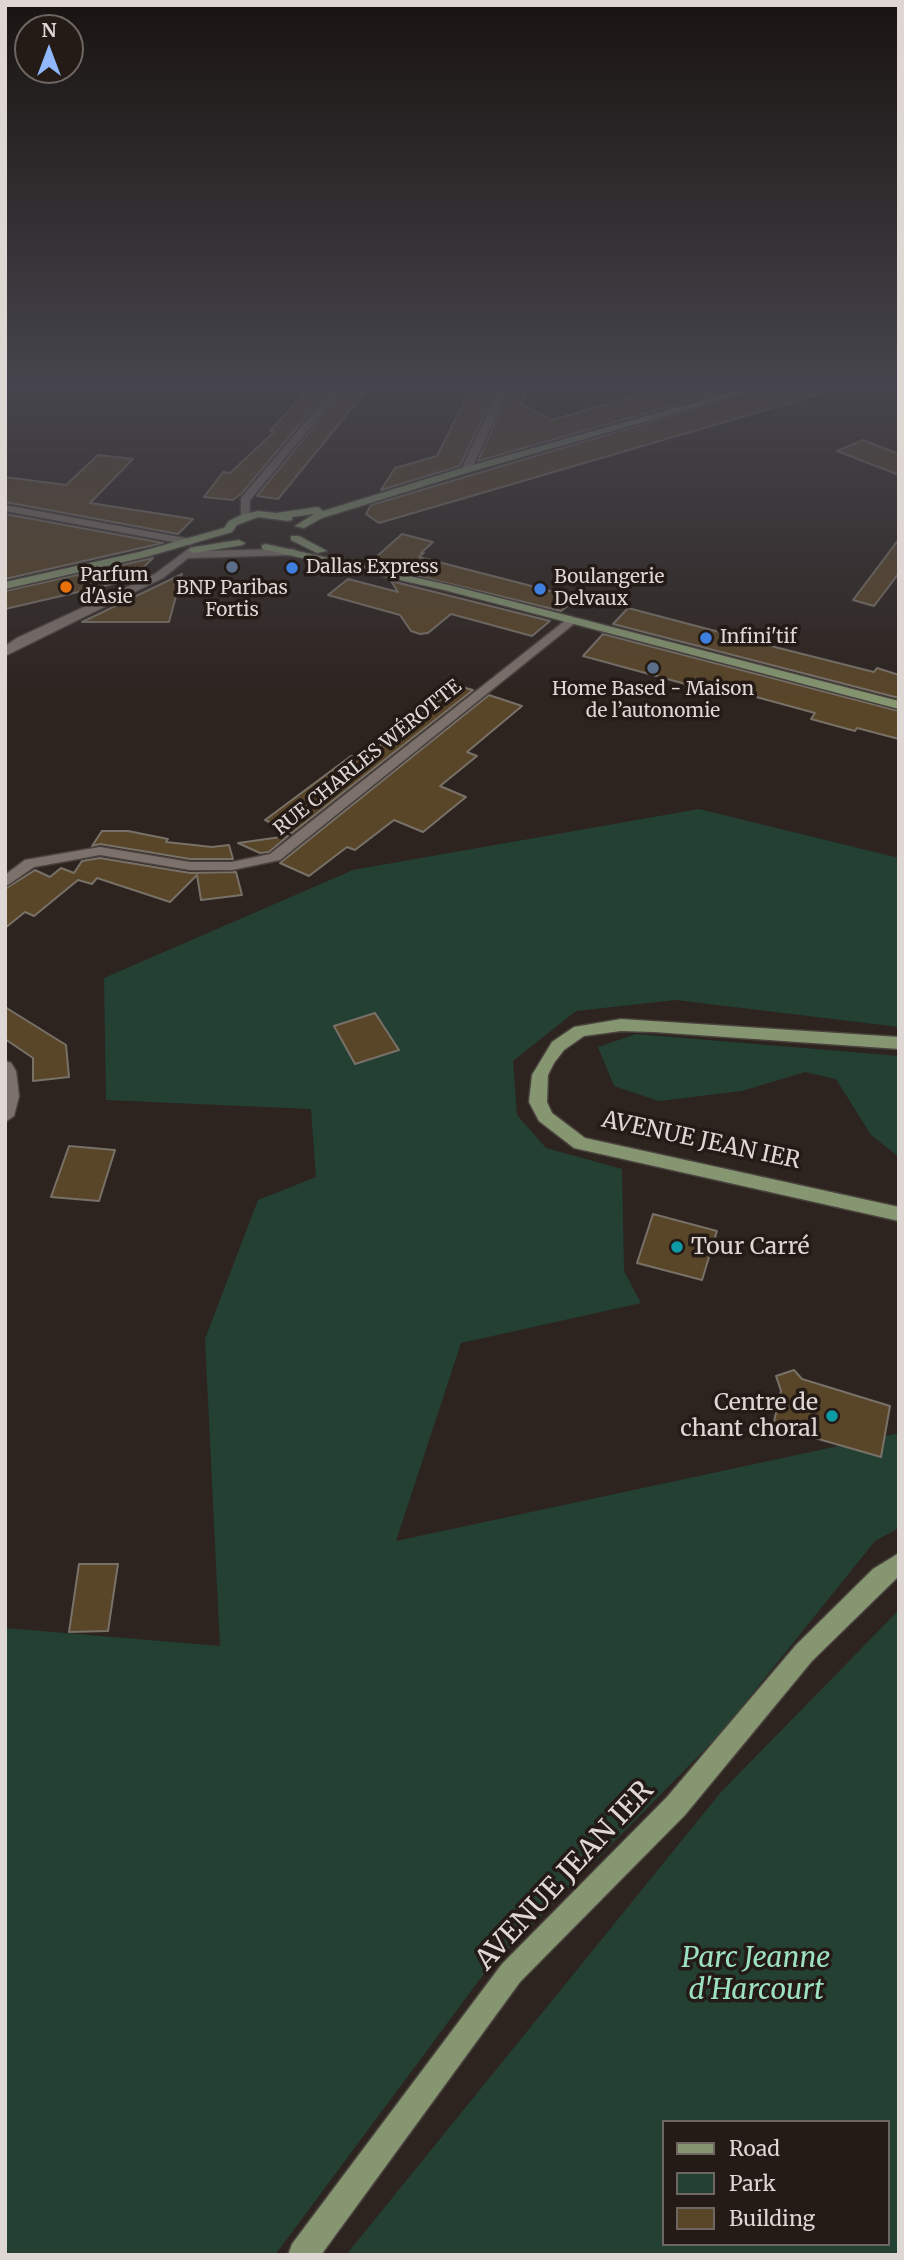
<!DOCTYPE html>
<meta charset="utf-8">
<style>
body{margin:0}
#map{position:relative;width:904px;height:2260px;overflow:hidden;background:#2d241f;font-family:Merriweather,serif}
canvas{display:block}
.frame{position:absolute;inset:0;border:7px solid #ded7d4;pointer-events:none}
.legend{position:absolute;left:662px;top:2120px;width:228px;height:126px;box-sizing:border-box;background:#241a16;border:2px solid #6e6662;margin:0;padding:9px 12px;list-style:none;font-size:21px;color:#ded7d4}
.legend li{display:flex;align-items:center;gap:14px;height:35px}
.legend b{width:35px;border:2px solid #6e6662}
.north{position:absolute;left:14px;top:14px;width:70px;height:70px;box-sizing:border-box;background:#241a16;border:2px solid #6e6662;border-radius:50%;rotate:0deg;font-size:19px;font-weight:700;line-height:28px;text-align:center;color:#ded7d4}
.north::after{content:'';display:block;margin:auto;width:24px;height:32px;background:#91b8fd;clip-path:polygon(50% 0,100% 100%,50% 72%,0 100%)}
</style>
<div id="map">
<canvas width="904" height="2260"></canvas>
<div class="frame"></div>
<ul class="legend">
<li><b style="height:9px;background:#859670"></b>Road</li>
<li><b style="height:19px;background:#234033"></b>Park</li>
<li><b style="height:19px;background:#594528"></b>Building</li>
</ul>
<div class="north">N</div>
</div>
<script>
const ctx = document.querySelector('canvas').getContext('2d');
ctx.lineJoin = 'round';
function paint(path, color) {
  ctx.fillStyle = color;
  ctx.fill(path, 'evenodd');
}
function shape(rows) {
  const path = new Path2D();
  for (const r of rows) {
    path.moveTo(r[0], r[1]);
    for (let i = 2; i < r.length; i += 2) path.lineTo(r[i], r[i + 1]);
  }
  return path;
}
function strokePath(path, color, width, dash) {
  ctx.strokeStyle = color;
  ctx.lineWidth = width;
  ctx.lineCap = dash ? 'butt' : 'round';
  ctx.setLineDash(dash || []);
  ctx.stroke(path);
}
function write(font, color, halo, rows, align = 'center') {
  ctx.font = font + ' Merriweather,serif';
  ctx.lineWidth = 7;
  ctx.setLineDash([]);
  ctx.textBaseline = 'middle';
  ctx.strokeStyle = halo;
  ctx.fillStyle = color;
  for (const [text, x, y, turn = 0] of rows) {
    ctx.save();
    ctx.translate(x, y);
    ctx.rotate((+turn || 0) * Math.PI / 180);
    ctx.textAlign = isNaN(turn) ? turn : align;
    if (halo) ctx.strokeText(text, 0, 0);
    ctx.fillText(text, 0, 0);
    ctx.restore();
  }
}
paint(shape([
 [699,809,899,858,899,1027,676,1000,576,1011,513,1061,517,1115,546,1148,622,1169,624,1271,641,1303,461,1343,396,1541,899,1433,899,1528,875,1541,719,1735,483,1975,275,2255,5,2255,5,1628,220,1646,205,1339,258,1200,316,1177,311,1109,106,1100,104,978,353,870],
 [636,1034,899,1056,899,1157,871,1135,836,1079,805,1072,742,1091,659,1101,614,1086,598,1047],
 [899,1610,899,2255,346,2255,721,1792],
 [664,2122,888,2122,888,2244,664,2244]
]), '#234033');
const building = shape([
 [311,386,332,386,242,493,233,500,204,497,223,472,230,473,274,432,270,431,311,386],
 [347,386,370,386,278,499,257,496,347,386],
 [472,386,497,386,460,466,381,490,395,468,437,456,472,386],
 [512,386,528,386,521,404,552,420,669,386,742,386,478,461,512,386],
 [771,386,823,386,824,393,379,523,366,514,371,505,771,386],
 [863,440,899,454,899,475,837,451,863,440],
 [98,455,133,459,90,503,193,519,178,534,5,502,5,477,66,485,98,455],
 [5,514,163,543,5,579,5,514],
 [402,534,433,542,421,553,424,553,419,557,578,598,561,611,381,567,375,558,402,534],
 [899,539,899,573,874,606,853,600,899,539],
 [153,558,130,580,5,609,5,591,153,558],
 [182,574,169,622,82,622,182,574],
 [348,579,398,592,391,581,550,621,532,636,451,614,428,633,420,634,411,631,400,615,328,595,348,579],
 [628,608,723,633,721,636,757,645,759,643,874,672,877,668,899,675,899,698,613,624,628,608],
 [603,634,899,711,899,739,857,728,855,731,811,719,815,713,738,692,736,695,715,692,583,656,603,634],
 [458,686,473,690,292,833,265,820,351,756,361,760,458,686],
 [489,695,522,706,467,752,477,756,440,786,466,797,423,832,394,820,355,850,347,847,309,876,280,863,489,695],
 [102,831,128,831,168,839,166,842,212,847,229,845,233,859,190,859,100,844,92,846,102,831],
 [288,836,269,852,260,853,238,843,288,836],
 [100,858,190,873,236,872,242,895,201,900,197,875,170,902,97,878,92,884,78,880,34,916,25,912,5,928,5,889,35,870,50,877,61,868,74,873,82,861,100,858],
 [5,1007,66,1045,69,1077,33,1081,33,1058,5,1039,5,1007],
 [375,1013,399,1050,355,1064,334,1026,375,1013],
 [69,1146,115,1150,99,1201,51,1197,69,1146],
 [653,1214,717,1231,702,1280,637,1263,653,1214],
 [794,1370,802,1379,890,1406,881,1457,773,1426,781,1391,776,1376,794,1370],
 [79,1564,118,1564,108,1631,69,1632,79,1564]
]);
paint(building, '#594528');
strokePath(building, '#787168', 2);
const minor = shape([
 [336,386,345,386,250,500,249,519,241,519,241,498,336,386],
 [500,386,510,386,471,470,462,472,461,470,500,386],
 [5,505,190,539,196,542,190,545,5,511,5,505],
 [191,547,195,548,196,551,293,549,299,552,293,555,188,558,163,578,5,656,5,646,17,638,155,574,191,547],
 [571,616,577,620,575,623,280,860,232,870,190,870,100,855,34,867,5,887,5,875,25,860,100,847,190,862,232,862,270,854,571,616],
 [5,1061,11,1063,16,1071,19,1096,14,1116,5,1122,5,1061]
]);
const major = shape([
 [753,386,769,386,470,472,322,518,304,528,295,526,314,514,292,517,292,520,288,521,258,517,237,525,232,532,146,557,5,589,5,582,139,552,224,528,229,521,241,515,258,511,276,513,318,507,323,511,462,468,753,386],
 [291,536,299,536,327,551,317,553,291,540,291,536],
 [239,540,245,543,243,545,194,553,188,550,194,547,239,540],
 [266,544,449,585,899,701,899,709,444,590,262,549,262,545,266,544],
 [621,1019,899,1037,899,1049,654,1032,621,1031,584,1036,564,1050,554,1063,548,1075,547,1102,552,1113,585,1138,899,1207,899,1221,574,1148,539,1121,529,1102,532,1075,552,1042,574,1027,621,1019],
 [899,1553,899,1576,812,1661,685,1815,520,1982,321,2255,288,2255,292,2244,502,1964,667,1797,796,1645,873,1569,899,1553]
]);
strokePath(minor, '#49423e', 3);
strokePath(major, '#49423e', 3);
paint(minor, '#7d716b');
paint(major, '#859670');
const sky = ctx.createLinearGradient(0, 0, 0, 703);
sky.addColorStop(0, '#191411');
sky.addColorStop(0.55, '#46454d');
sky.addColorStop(1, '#46454d00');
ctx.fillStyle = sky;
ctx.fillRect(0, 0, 904, 703);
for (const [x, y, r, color] of [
 [232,567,7,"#5c6f8a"],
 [292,568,7,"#3f7fe0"],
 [66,587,7,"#e8710a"],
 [540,589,7,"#3f7fe0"],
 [706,638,7,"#3f7fe0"],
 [653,668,7,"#5c6f8a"],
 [677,1247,7,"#0f9aa8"],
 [832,1416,7,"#0f9aa8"]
]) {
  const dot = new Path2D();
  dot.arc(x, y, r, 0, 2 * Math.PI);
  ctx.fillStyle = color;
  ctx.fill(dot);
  strokePath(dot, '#241a16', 2.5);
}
write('19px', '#ded7d4', '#241a16', [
 ["Dallas Express",306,568],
 ["Parfum",80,576],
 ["d'Asie",80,598],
 ["Boulangerie",554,578],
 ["Delvaux",554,600],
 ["BNP Paribas",232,589,"center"],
 ["Fortis",232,611,"center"],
 ["Infini'tif",720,638],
 ["Home Based - Maison",653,690,"center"],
 ["de l’autonomie",653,712,"center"]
], 'left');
write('19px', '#ded7d4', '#241a16', [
 ["RUE CHARLES WÉROTTE",368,758,-39]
]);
write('23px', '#ded7d4', '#241a16', [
 ["AVENUE JEAN IER",701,1141,12]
]);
write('23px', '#ded7d4', '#241a16', [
 ["Tour Carré",691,1247],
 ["Centre de",818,1403,"right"],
 ["chant choral",818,1429,"right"]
], 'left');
write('28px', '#ded7d4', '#241a16', [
 ["AVENUE JEAN IER",565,1876,-47]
]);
write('italic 28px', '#9ce1c2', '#241a16', [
 ["Parc Jeanne",756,1959],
 ["d'Harcourt",756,1991]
]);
</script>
